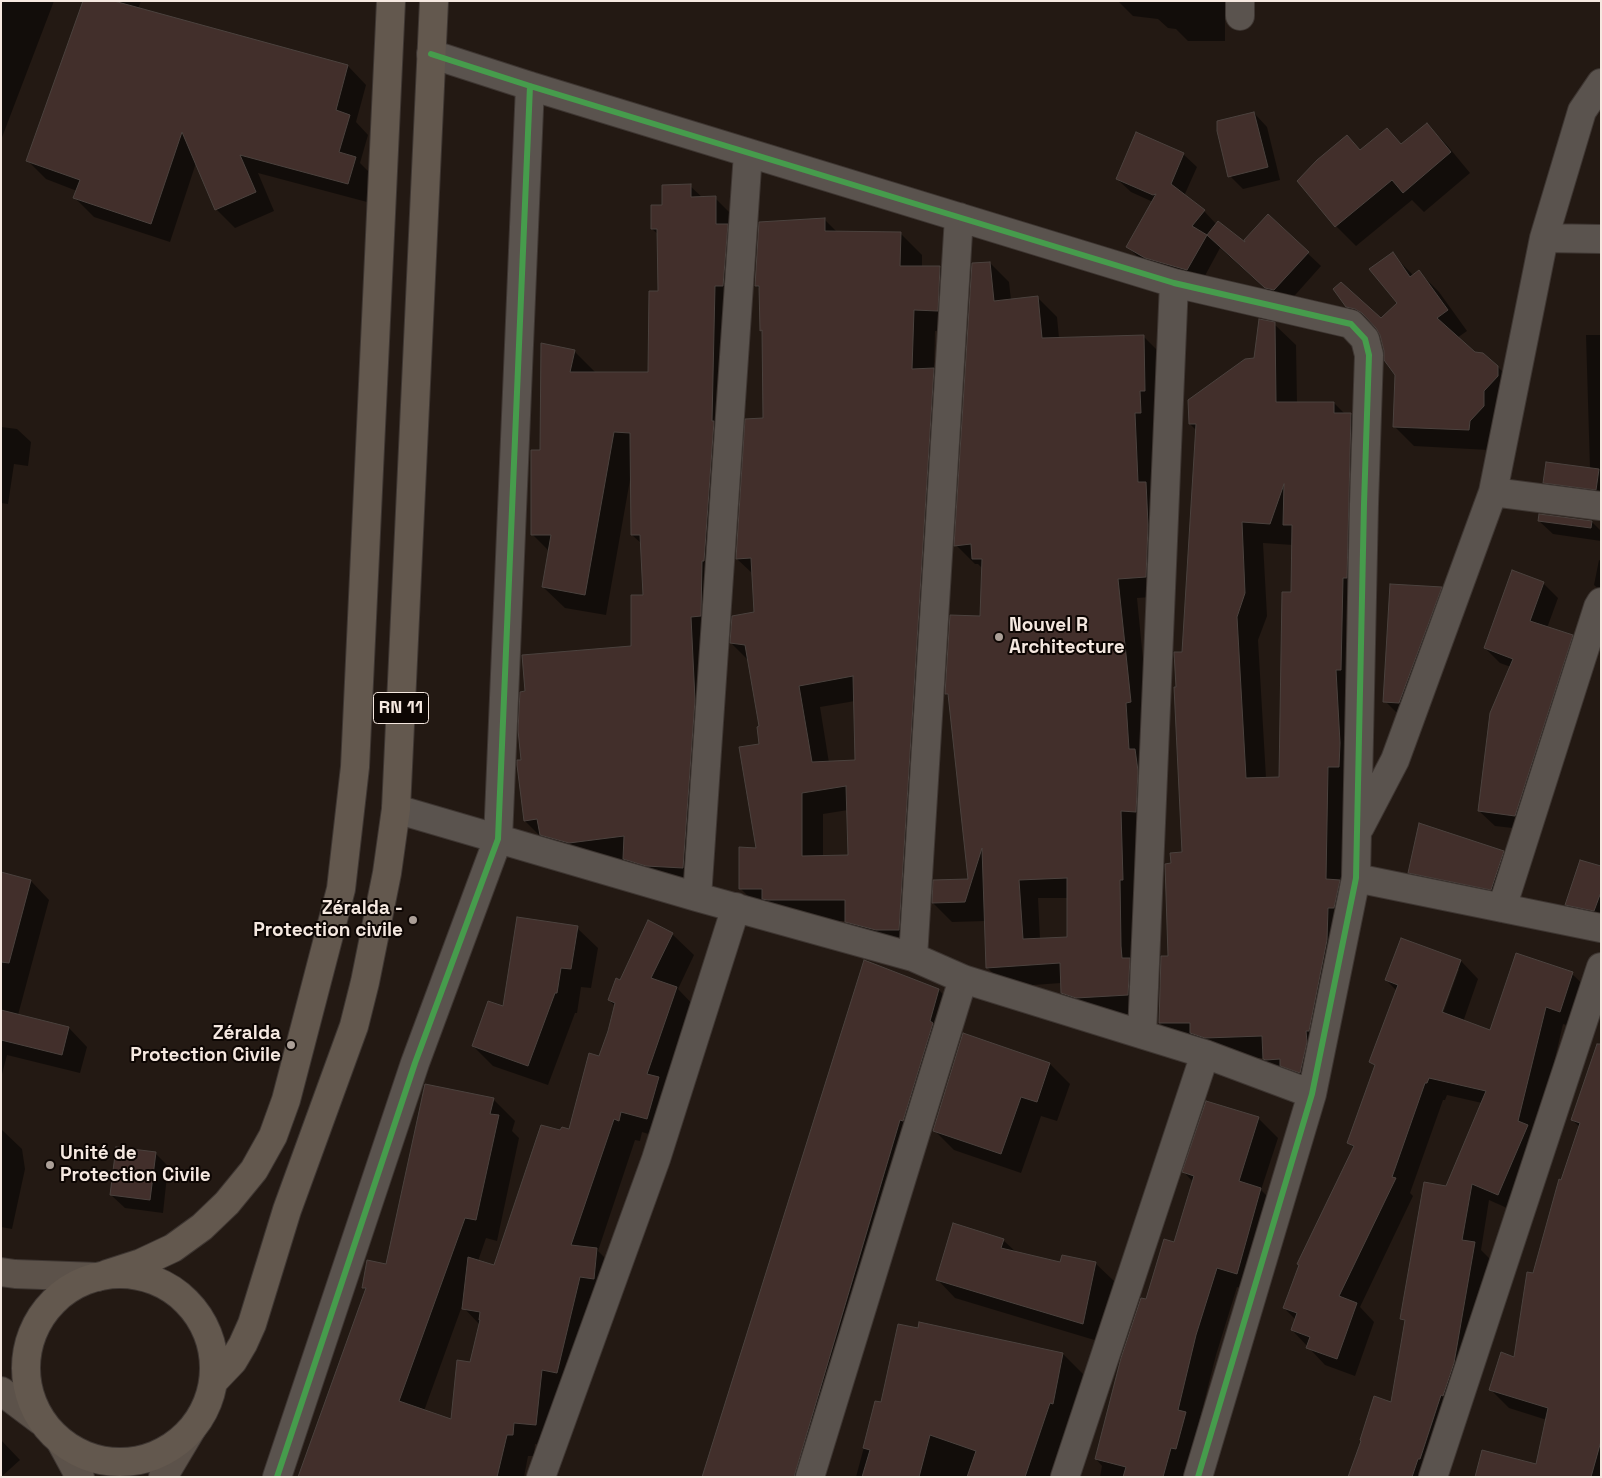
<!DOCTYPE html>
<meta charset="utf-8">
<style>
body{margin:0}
#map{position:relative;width:1602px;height:1478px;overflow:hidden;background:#231913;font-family:"Space Grotesk",sans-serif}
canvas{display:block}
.frame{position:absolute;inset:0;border:2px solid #f5e8e0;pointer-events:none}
</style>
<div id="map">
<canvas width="1602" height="1478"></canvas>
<div class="frame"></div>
</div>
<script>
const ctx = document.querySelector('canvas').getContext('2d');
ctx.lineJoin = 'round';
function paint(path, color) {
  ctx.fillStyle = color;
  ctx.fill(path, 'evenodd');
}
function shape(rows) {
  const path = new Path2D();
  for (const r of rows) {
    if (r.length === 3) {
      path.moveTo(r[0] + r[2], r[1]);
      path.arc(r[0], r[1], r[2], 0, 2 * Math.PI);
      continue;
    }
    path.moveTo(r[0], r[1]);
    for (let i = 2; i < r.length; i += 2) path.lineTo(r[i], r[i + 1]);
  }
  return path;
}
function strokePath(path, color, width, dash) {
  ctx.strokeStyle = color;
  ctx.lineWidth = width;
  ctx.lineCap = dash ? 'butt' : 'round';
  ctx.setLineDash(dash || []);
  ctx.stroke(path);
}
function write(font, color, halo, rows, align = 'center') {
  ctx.font = font + ' "Space Grotesk",sans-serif';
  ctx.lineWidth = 4;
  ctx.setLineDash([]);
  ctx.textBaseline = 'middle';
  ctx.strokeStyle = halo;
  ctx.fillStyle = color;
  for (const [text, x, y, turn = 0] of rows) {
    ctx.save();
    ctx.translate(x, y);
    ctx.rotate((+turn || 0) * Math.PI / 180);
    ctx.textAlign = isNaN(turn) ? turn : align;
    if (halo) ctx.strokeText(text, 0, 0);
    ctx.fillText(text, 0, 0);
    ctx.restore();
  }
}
paint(shape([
 [1,1,54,1,1,140],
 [84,1,141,1,138,9,348,66,366,85,356,122,368,135,360,163,374,177,367,202,258,173,274,211,235,228,216,209,196,163,170,242,94,217,75,198,77,191,46,179,27,160],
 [1118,1,1225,1,1225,41,1188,41,1176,29,1168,28,1158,19,1133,16],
 [1254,113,1267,127,1280,180,1243,189,1230,176],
 [1426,124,1446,144,1470,173,1424,212,1412,200,1356,246,1336,226,1299,181,1347,136,1361,151,1387,130,1402,145],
 [1183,154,1197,167,1184,196,1204,211,1217,225,1247,245,1268,216,1321,266,1288,303,1279,301,1220,248,1201,283,1141,260,1128,247,1153,202,1131,192,1117,179],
 [690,186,703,198,715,198,736,219,704,888,645,880,625,860,591,864,546,842,525,821,522,761,527,693,633,647,644,596,642,544,632,535,631,480,630,480,606,615,565,608,543,587,549,551,532,534,541,452,574,351,596,373,649,373,660,292,659,235,652,229,664,206],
 [824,219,838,233,900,233,922,255,922,267,940,267,961,288,959,332,935,331,934,370,955,391,920,951,868,943,846,921,790,921,762,910,741,889,757,849,761,745,760,727,749,661,731,643,755,613,753,574,737,559,764,419,763,332,762,330,760,290,756,285],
 [855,701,856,761,829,763,820,707],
 [848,810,850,856,823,857,823,814],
 [1392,254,1414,276,1419,272,1439,292,1467,331,1457,338,1475,354,1498,367,1518,388,1489,450,1414,446,1394,426,1396,374,1385,351,1379,330,1368,326,1347,306,1335,289,1381,320,1399,303],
 [990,263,1009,282,1011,300,1038,298,1057,317,1059,338,1143,336,1162,355,1159,432,1154,432,1156,494,1165,596,1137,598,1149,721,1147,1013,1097,1016,1081,1012,1062,992,1061,983,1006,987,987,967,985,921,952,922,933,903,970,880,950,698,946,694,982,617,983,569,978,564,975,564,956,545],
 [1038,898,1068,898,1068,938,1040,939],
 [1274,324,1296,345,1297,403,1334,403,1345,414,1351,414,1373,436,1347,889,1322,1094,1286,1080,1263,1058,1228,1059,1182,1044,1160,1023,1170,957,1172,865,1184,853,1177,688,1183,654,1196,430,1190,424,1256,360],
 [1263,543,1293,545,1292,593,1280,778,1266,778,1258,640,1267,616],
 [1586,335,1601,335,1601,509,1567,505,1544,482,1590,469],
 [1,427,17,429,31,442,28,466,14,464,8,504,1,503],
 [1539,521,1592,522,1601,531,1601,541,1553,534],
 [1599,560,1601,561,1601,591,1594,585],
 [1543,583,1558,598,1547,628,1572,637,1587,652,1530,830,1495,826,1479,811,1511,667,1500,663,1485,648],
 [1441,588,1461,608,1405,721,1385,701],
 [1503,852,1516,866,1505,902,1422,886,1409,872],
 [1601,868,1601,922,1580,918,1567,904],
 [31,881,49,900,18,1015,69,1028,87,1047,80,1073,7,1055,1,1078,1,890],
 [577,928,598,948,591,988,581,987,577,1013,575,1013,548,1085,493,1066,473,1046,504,1008],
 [672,934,694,955,678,989,698,1010,668,1140,642,1132,640,1141,635,1140,598,1251,618,1271,557,1446,535,1444,534,1456,528,1456,524,1477,299,1477,367,1291,363,1287,387,1266,493,1099,515,1121,512,1131,519,1138,497,1241,486,1238,478,1261,495,1266,561,1132,570,1131,600,1058,616,1007,609,1000,621,981],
 [462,1306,480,1325,471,1363,452,1421,424,1411],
 [1461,961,1478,979,1463,1022,1490,1032,1572,974,1590,991,1577,1028,1563,1024,1537,1136,1516,1212,1489,1200,1481,1250,1492,1261,1436,1477,1349,1477,1392,1403,1406,1322,1402,1318,1446,1187,1482,1103,1447,1095,1445,1100,1443,1100,1410,1193,1413,1196,1360,1307,1374,1322,1355,1376,1325,1365,1292,1330,1296,1320,1284,1308,1300,1266,1298,1264,1354,1148,1349,1143,1376,1067,1371,1062,1397,991,1386,980],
 [1457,969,1459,969,1441,1019,1439,1018],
 [939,990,952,1004,811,1477,703,1477],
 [964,1034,1050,1064,1070,1084,1057,1121,1041,1116,1021,1173,954,1150,934,1130],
 [1601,1040,1601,1477,1476,1477,1536,1466,1547,1420,1509,1408,1490,1389,1515,1358,1534,1274,1562,1181,1580,1127,1572,1120,1591,1075],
 [1258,1118,1278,1138,1261,1190,1280,1209,1256,1292,1237,1287,1216,1355,1198,1426,1205,1433,1188,1477,1100,1477,1102,1466,1096,1459,1147,1300,1175,1244,1193,1182,1184,1172],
 [2,1130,22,1149,25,1169,12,1229,1,1227,1,1131],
 [155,1153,168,1166,163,1213,125,1208,111,1195],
 [1003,1240,1017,1253,1061,1263,1095,1263,1114,1281,1101,1342,955,1298,937,1279],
 [1063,1354,1083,1374,1073,1423,1052,1477,856,1477,876,1402,882,1404],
 [1,1440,20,1460,1,1477]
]), '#0007');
const building = shape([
 [83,1,114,1,348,65,336,110,350,115,339,152,356,157,348,184,240,155,256,192,215,210,182,132,151,224,73,198,80,180,26,161,83,1],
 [1254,112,1268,167,1228,177,1217,131,1217,121,1254,112],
 [1427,123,1451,152,1403,193,1392,180,1335,227,1297,181,1317,160,1347,135,1360,150,1387,128,1401,144,1427,123],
 [1136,132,1184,153,1171,184,1205,210,1192,226,1207,235,1218,221,1245,242,1244,240,1268,214,1309,252,1274,290,1265,288,1207,235,1187,270,1145,258,1126,247,1156,194,1153,195,1116,179,1136,132],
 [691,184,691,197,716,196,716,224,728,224,723,286,715,286,712,421,714,421,704,561,702,561,701,616,691,617,695,700,683,868,646,866,623,859,624,836,569,843,540,835,537,819,524,821,517,765,517,760,521,760,518,730,520,692,525,691,522,655,631,646,631,595,643,595,640,535,631,535,630,433,614,432,585,595,542,587,551,535,531,535,531,450,540,450,541,343,575,350,570,372,648,372,649,291,658,291,657,229,651,229,651,205,662,205,662,185,691,184],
 [825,218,825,231,901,232,900,266,940,266,938,311,914,310,912,369,934,368,899,930,876,930,845,922,845,900,768,900,762,899,762,889,739,889,739,847,756,848,739,747,759,744,757,727,759,726,745,645,730,643,732,616,754,612,751,558,736,559,745,419,763,418,762,330,760,331,759,286,755,286,759,222,825,218],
 [853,676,855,760,812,762,799,686,853,676],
 [846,786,848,855,802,856,802,793,846,786],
 [1393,252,1410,277,1419,270,1448,310,1437,318,1475,352,1483,353,1498,366,1498,376,1484,391,1484,406,1470,421,1469,430,1393,427,1395,375,1384,360,1384,351,1380,335,1376,328,1362,313,1355,309,1346,307,1333,289,1341,282,1381,318,1397,303,1369,269,1393,252],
 [990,262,994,301,1038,296,1042,338,1144,335,1145,391,1140,391,1141,413,1135,413,1138,482,1146,482,1148,525,1146,577,1118,579,1131,702,1126,703,1129,749,1135,749,1138,771,1136,812,1121,811,1123,880,1120,880,1121,946,1122,958,1130,958,1128,995,1076,998,1061,993,1060,963,986,968,982,848,965,902,932,903,933,880,968,879,948,694,945,694,950,615,980,616,982,559,972,559,971,544,954,546,972,263,990,262],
 [1067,878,1067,937,1023,939,1019,880,1067,878],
 [1259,319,1275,322,1276,402,1334,402,1334,413,1351,413,1347,578,1343,578,1341,670,1336,670,1340,743,1339,767,1328,767,1326,879,1340,880,1334,908,1328,908,1327,940,1309,1031,1306,1031,1307,1042,1300,1073,1280,1066,1280,1059,1266,1060,1263,1059,1262,1036,1205,1038,1190,1033,1190,1023,1159,1023,1161,956,1168,956,1165,864,1171,863,1170,853,1182,852,1174,687,1176,687,1174,652,1182,652,1196,424,1189,424,1188,400,1245,359,1254,358,1259,319],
 [1284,484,1283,525,1292,525,1291,592,1282,592,1279,777,1246,778,1237,617,1245,593,1242,522,1270,524,1284,484],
 [1546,462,1599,469,1596,490,1543,483,1546,462],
 [1539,514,1592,521,1591,528,1538,521,1539,514],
 [1512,570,1544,582,1530,621,1573,635,1515,816,1478,811,1490,713,1513,659,1484,648,1512,570],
 [1390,584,1442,587,1399,703,1383,702,1390,584],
 [1419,823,1504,851,1491,890,1408,873,1419,823],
 [1580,860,1601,866,1601,892,1594,911,1565,905,1580,860],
 [1,872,31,880,9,963,1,962,1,872],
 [517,917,578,926,571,969,561,968,557,993,555,993,528,1066,472,1046,488,1001,503,1006,517,917],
 [648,920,673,933,651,978,677,987,647,1074,659,1077,647,1119,621,1112,619,1121,614,1119,571,1245,597,1248,594,1279,580,1277,557,1373,542,1370,536,1425,514,1423,513,1435,507,1435,497,1477,298,1477,366,1288,362,1288,367,1260,386,1264,425,1084,494,1098,490,1114,499,1115,476,1220,465,1218,399,1401,451,1419,457,1360,470,1362,480,1320,479,1320,480,1312,462,1309,468,1257,494,1265,541,1125,560,1130,562,1127,569,1129,589,1053,599,1056,608,1031,615,1003,608,1000,616,978,620,980,648,920],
 [1401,938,1461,960,1442,1012,1490,1030,1516,953,1573,972,1560,1012,1546,1007,1518,1121,1528,1125,1498,1195,1472,1184,1462,1240,1475,1242,1454,1363,1443,1396,1441,1395,1420,1459,1418,1459,1412,1477,1348,1477,1361,1441,1360,1440,1374,1396,1391,1402,1405,1320,1400,1319,1424,1182,1446,1186,1486,1091,1429,1078,1427,1083,1425,1083,1392,1177,1396,1178,1339,1296,1357,1303,1337,1359,1306,1348,1310,1337,1291,1330,1297,1313,1283,1308,1299,1265,1297,1264,1354,1146,1347,1143,1375,1065,1369,1062,1398,985,1385,980,1401,938],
 [864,960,939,989,930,1021,933,1023,903,1121,900,1120,794,1477,702,1477,864,960],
 [1,1010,69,1027,62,1055,1,1040,1,1010],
 [963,1033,1050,1063,1037,1102,1021,1097,1001,1154,933,1131,963,1033],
 [1597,1044,1601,1044,1601,1441,1591,1477,1475,1477,1482,1450,1536,1464,1548,1408,1489,1390,1501,1352,1514,1357,1527,1272,1533,1273,1559,1179,1561,1180,1580,1123,1571,1120,1597,1044],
 [1206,1101,1259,1117,1239,1181,1261,1188,1237,1274,1217,1268,1196,1335,1178,1410,1186,1412,1176,1449,1171,1448,1163,1477,1123,1477,1126,1467,1095,1459,1121,1358,1141,1298,1146,1299,1164,1239,1174,1242,1194,1176,1182,1172,1206,1101],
 [116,1147,156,1152,150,1200,110,1195,116,1147],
 [953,1223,1004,1239,1001,1248,1060,1262,1062,1255,1096,1262,1083,1324,936,1280,953,1223],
 [919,1322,1063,1353,1053,1404,1050,1403,1025,1477,967,1477,976,1451,930,1435,919,1477,862,1477,870,1450,863,1448,875,1401,881,1402,898,1324,918,1328,919,1322]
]);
paint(building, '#422f2b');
strokePath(building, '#4b423e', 1);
const minor = shape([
 [1240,16,1240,1],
 [431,54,530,86,1174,283,1351,324,1365,339,1369,355,1364,504,1356,878,1312,1094,1198,1477],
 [1544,238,1601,239],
 [1493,492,1601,506],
 [396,809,697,897,913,957,963,979,1205,1054,1312,1094],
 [1360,827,1395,760,1493,492,1544,238,1582,111,1601,83],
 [1356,878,1601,928],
 [697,897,748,153],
 [1502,908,1598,607,1601,602],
 [913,957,959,217],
 [1142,1034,1174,283],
 [277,1477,415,1063,498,839,530,86],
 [541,1477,656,1159,736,907],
 [810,1477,963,979],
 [1065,1477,1205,1054],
 [1433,1477,1601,967]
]);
const major = shape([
 [1,1272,15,1274,97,1277],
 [1,1391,41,1421],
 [61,1442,80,1477],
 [163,1477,191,1430]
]);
const highway = shape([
 [107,1274,141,1263,173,1248,202,1227,227,1203,254,1170,273,1136,286,1100,341,889,355,767,391,1],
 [120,1368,94],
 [213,1382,233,1361,243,1344,252,1324,287,1210,354,1026,365,982,387,873,396,809,434,1]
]);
strokePath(minor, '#3e3632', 30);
strokePath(major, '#3e3632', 30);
strokePath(highway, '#3e3632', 30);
strokePath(minor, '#5a534e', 28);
strokePath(major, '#5c524a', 28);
strokePath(highway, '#63584e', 28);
strokePath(shape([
 [431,54,530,86,1174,283,1351,324,1365,339,1369,355,1364,504,1356,878,1312,1094,1198,1477],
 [277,1477,415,1063,498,839,530,86]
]), '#469c4c', 6);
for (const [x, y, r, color] of [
 [999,637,5,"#aca098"],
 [413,920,5,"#aca098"],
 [291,1045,5,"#aca098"],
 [50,1165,5,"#aca098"]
]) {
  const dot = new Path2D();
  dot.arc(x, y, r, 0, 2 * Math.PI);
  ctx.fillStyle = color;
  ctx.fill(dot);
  strokePath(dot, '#0d0603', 2);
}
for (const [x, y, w] of [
 [401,708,55]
]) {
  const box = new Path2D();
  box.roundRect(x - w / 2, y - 15.5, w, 31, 4);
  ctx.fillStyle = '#0d0603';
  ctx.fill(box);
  strokePath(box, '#f5e8e0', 1);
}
write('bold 18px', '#f5e8e0', null, [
 ["RN 11",401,708]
]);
write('bold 19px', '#f5e8e0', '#0d0603', [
 ["Nouvel R",1009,626],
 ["Architecture",1009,648],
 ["Zéralda -",403,909,"right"],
 ["Protection civile",403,931,"right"],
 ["Zéralda",281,1034,"right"],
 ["Protection Civile",281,1056,"right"],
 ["Unité de",60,1154],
 ["Protection Civile",60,1176]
], 'left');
</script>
